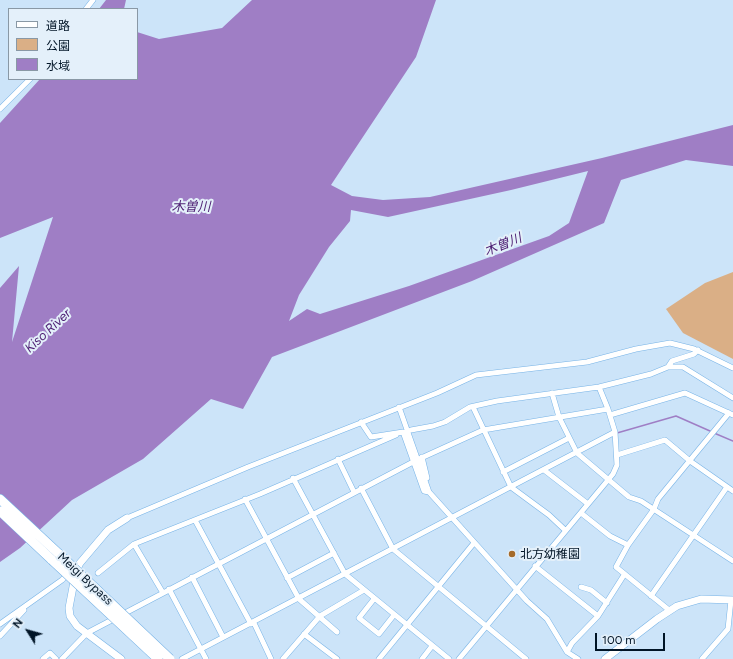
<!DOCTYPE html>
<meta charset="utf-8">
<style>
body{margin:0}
#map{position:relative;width:733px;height:659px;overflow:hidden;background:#cce4f9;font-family:Figtree,"Noto Sans JP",sans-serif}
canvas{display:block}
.legend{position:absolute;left:8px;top:8px;width:130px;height:72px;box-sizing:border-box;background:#e4f0fa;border:1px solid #8998a5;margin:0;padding:5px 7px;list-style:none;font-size:12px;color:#001426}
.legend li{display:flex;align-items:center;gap:8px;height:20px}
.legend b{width:20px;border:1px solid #8998a5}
.north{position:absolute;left:8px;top:611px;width:40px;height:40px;-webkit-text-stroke:3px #e4f0fa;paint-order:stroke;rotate:307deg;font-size:11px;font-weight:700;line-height:16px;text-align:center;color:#001426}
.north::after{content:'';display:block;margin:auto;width:14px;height:18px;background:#001426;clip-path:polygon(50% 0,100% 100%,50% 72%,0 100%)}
.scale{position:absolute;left:595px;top:633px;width:70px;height:18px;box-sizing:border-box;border:2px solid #001426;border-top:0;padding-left:5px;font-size:12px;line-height:14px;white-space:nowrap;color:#001426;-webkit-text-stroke:3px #e4f0fa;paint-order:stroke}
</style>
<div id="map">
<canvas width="733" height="659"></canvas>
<ul class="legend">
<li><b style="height:5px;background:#fff"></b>道路</li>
<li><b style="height:11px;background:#daaf86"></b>公園</li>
<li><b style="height:11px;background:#9f7ec5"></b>水域</li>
</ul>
<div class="north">N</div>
<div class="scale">100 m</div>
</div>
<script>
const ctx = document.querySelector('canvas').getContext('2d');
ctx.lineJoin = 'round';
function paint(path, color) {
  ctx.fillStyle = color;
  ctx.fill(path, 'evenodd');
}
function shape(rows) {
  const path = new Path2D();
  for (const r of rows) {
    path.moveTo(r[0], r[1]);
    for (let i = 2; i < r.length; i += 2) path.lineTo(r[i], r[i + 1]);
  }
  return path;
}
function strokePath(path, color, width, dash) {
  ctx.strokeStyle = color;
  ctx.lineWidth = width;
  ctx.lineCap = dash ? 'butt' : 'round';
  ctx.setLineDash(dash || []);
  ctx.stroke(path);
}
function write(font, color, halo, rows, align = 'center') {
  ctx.font = font + ' Figtree,"Noto Sans JP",sans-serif';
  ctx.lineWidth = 4;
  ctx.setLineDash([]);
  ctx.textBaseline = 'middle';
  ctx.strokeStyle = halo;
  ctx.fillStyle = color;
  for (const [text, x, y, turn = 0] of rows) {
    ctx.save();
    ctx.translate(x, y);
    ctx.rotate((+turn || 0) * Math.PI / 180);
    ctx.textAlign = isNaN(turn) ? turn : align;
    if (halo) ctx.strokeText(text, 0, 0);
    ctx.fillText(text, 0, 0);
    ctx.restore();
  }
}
paint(shape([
 [733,272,733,359,683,333,666,309,705,283]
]), '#daaf86');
paint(shape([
 [106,0,126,0,124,9,99,9],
 [252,0,436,0,416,57,331,185,352,196,383,200,430,197,602,158,733,125,733,166,686,160,621,180,604,223,472,281,272,357,243,409,211,399,143,459,72,500,20,548,0,562,0,288,19,266,12,342,53,217,0,238,0,123,40,79,137,79,137,32,159,39,222,28],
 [588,171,569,223,549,236,409,286,320,314,307,309,289,321,299,295,329,247,350,221,351,210,388,217,511,190]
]), '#9f7ec5');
strokePath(shape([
 [617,433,676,416,710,431],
 [714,433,733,441]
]), '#9f7ec5', 1.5);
const street = shape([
 [86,9,93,0],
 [0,109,30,79],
 [668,367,683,367,733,398],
 [599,387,608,409],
 [552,393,559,417,577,453,629,497,641,501,733,561],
 [399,407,429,492],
 [473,407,511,487,549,515,565,530],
 [610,415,685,393,733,415],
 [361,422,371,437,403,432,424,491,429,492,527,601,547,619,567,652,578,659],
 [411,430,433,426,445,422,470,407,497,401,599,387,651,374,668,367,672,361,694,354,698,350],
 [617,455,665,440,690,461,733,491],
 [422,457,427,478],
 [338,459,354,492],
 [419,459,483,430,608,409,615,432,617,465,613,474,459,659],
 [544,470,588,504],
 [503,472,569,438],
 [293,478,345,574,449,659],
 [361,488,393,549,526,659],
 [245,499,299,599,337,632],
 [581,513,610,536,628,545],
 [127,518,248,467,437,393,476,375,587,362,636,349,670,343,694,349,733,368],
 [195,520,251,624],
 [134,544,163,593],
 [535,566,598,616],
 [98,573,134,544,260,494,396,435],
 [192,577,223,637],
 [287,578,334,553],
 [581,587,591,590,607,603],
 [169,589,206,659],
 [651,596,727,487],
 [374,599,359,618,379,634,394,615],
 [669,610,616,567,628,545,654,509,658,499,729,413],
 [254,623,271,659],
 [0,624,62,580,68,574],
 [304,634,337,659],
 [0,636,24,610],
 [567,652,572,643,598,616,624,575],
 [43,659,50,653,56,659],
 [62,659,87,633,415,461],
 [182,659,615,432],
 [283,659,320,616,364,590],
 [379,659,474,543],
 [422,659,432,646],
 [702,659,728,629,731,600]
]);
const secondary = shape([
 [121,659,77,626,70,616,69,608,76,571,80,563,108,530,127,518],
 [605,659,657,619,677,606,701,599,733,600]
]);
const highway = shape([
 [0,499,59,554],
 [0,511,52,560]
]);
strokePath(street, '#77b3e6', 6);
strokePath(secondary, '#77b3e6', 8);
strokePath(highway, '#77b3e6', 10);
strokePath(street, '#fff', 5);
strokePath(secondary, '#fff', 7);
strokePath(highway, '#fff', 9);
const highwayBridge = shape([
 [59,554,170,659],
 [52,560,158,659]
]);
strokePath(highwayBridge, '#77b3e6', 10, []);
strokePath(highwayBridge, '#fff', 9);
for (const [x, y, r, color] of [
 [512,554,4,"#a56b2a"]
]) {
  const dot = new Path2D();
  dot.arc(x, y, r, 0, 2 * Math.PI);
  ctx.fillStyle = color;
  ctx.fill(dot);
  strokePath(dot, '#e4f0fa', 1.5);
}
write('12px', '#001426', '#e4f0fa', [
 ["北方幼稚園",520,554]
], 'left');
write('12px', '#001426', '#e4f0fa', [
 ["Meigi Bypass",85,579,43]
]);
write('italic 13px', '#4c1d72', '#e4f0fa', [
 ["木曽川",191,207],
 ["木曽川",503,245,-22],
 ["Kiso River",48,331,-43]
]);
</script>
